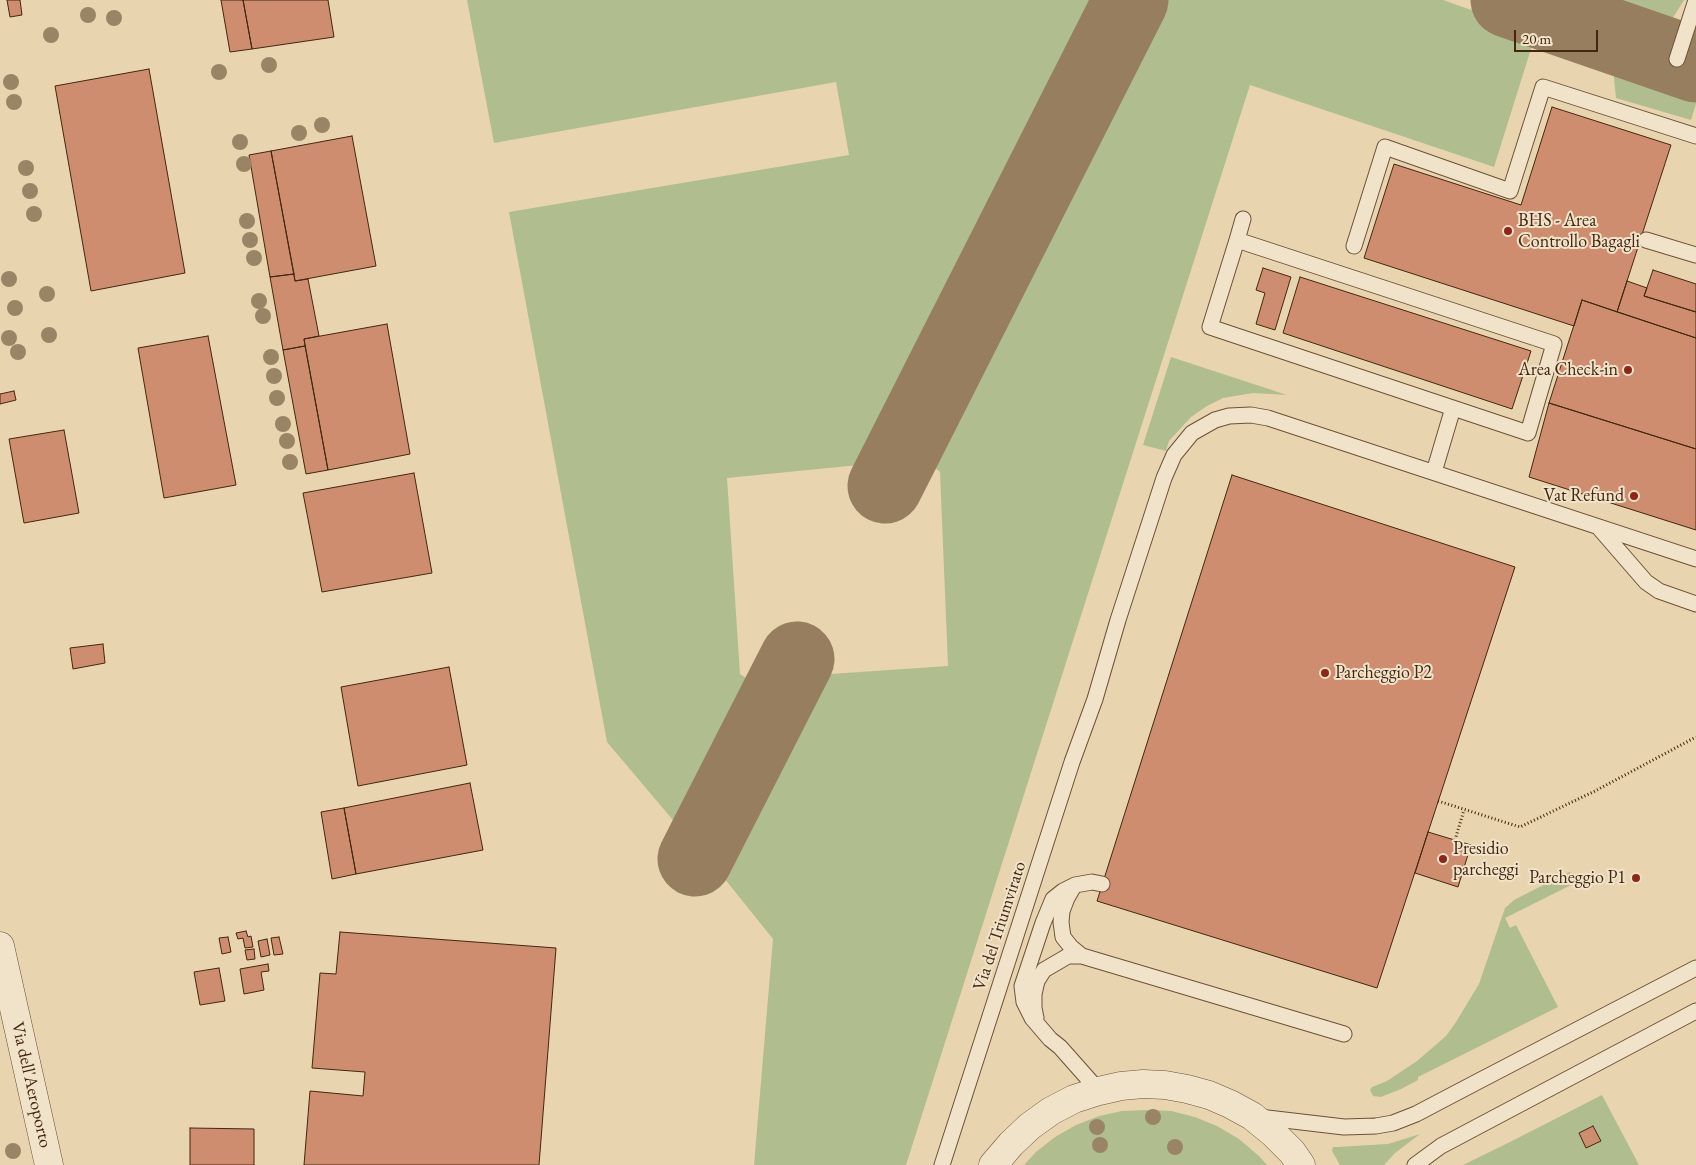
<!DOCTYPE html>
<style>
body{margin:0}
#map{position:relative;width:1696px;height:1165px;overflow:hidden;background:#e8d4ae;font-family:"EB Garamond",serif}
canvas{display:block}
.scale{position:absolute;left:1514px;top:30px;width:84px;height:22px;box-sizing:border-box;border:2px solid #43270f;border-top:0;padding-left:6px;font-size:15px;line-height:18px;white-space:nowrap;color:#43270f;-webkit-text-stroke:4px #f0e3ca;paint-order:stroke}
</style>
<div id="map">
<canvas width="1696" height="1165"></canvas>
<div class="scale">20 m</div>
</div>
<script>
const ctx = document.querySelector('canvas').getContext('2d');
ctx.lineJoin = 'round';
function paint(path, color) {
  ctx.fillStyle = color;
  ctx.fill(path, 'evenodd');
}
function shape(rows) {
  const path = new Path2D();
  for (const r of rows) {
    path.moveTo(r[0], r[1]);
    for (let i = 2; i < r.length; i += 2) path.lineTo(r[i], r[i + 1]);
  }
  return path;
}
function strokePath(path, color, width, dash) {
  ctx.strokeStyle = color;
  ctx.lineWidth = width;
  ctx.lineCap = dash ? 'butt' : 'round';
  ctx.setLineDash(dash || []);
  ctx.stroke(path);
}
function write(font, color, halo, rows, align = 'center') {
  ctx.font = font + ' "EB Garamond",serif';
  ctx.lineWidth = 4;
  ctx.setLineDash([]);
  ctx.textBaseline = 'middle';
  ctx.strokeStyle = halo;
  ctx.fillStyle = color;
  for (const [text, x, y, turn = 0] of rows) {
    ctx.save();
    ctx.translate(x, y);
    ctx.rotate((+turn || 0) * Math.PI / 180);
    ctx.textAlign = isNaN(turn) ? turn : align;
    if (halo) ctx.strokeText(text, 0, 0);
    ctx.fillText(text, 0, 0);
    ctx.restore();
  }
}
paint(shape([
 [467,0,1103,0,869,464,727,478,740,674,755,684,683,832,607,742,509,212,849,155,836,82,494,143],
 [1164,0,1443,0,1536,33,1494,167,1250,85,906,1165,754,1165,773,939,716,868,816,675,948,666,940,472,926,459],
 [1566,0,1684,0,1664,32],
 [1627,61,1696,82,1696,104,1691,120,1616,98,1613,69],
 [1171,357,1287,395,1253,393,1223,398,1207,406,1191,417,1169,441,1166,451,1143,445],
 [1569,872,1575,874,1577,880,1575,883,1505,918,1510,928,1516,925,1558,1007,1418,1077,1418,1080,1401,1089,1381,1097,1373,1096,1370,1090,1372,1087,1387,1081,1417,1061,1446,1036,1456,1022,1479,984,1505,908,1514,900],
 [1602,1095,1639,1165,1463,1165,1510,1142],
 [1147,1110,1171,1111,1195,1117,1217,1126,1239,1139,1259,1156,1267,1165,1024,1165,1036,1152,1055,1137,1076,1125,1099,1116,1122,1111],
 [1420,1134,1395,1153,1384,1165,1340,1165,1332,1151,1333,1147,1337,1147,1388,1144]
]), '#b0be8f');
strokePath(shape([
 [1508,0,1696,65],
 [885,486,1131,0],
 [695,859,797,659]
]), '#967e5e', 75);
const building = shape([
 [7,0,20,0,22,15,10,17,7,0],
 [221,0,243,0,252,49,230,52,221,0],
 [243,0,328,0,334,37,252,49,243,0],
 [149,69,185,273,91,291,55,86,149,69],
 [1552,107,1671,145,1617,312,1582,300,1574,326,1364,258,1394,164,1521,205,1552,107],
 [352,136,376,266,295,281,271,151,352,136],
 [271,151,294,274,270,277,249,155,271,151],
 [1263,268,1291,277,1275,330,1256,324,1265,293,1256,290,1263,268],
 [1653,270,1696,284,1696,312,1644,296,1653,270],
 [294,274,295,281,308,279,319,336,304,339,305,346,283,350,270,277,294,274],
 [1300,277,1531,351,1512,409,1283,333,1300,277],
 [1627,281,1647,288,1644,296,1696,312,1696,338,1617,312,1627,281],
 [1582,300,1696,338,1696,449,1549,403,1582,300],
 [387,324,410,454,328,470,304,339,387,324],
 [208,336,236,485,164,498,138,348,208,336],
 [305,346,328,470,306,474,283,350,305,346],
 [14,391,16,400,0,404,0,394,14,391],
 [1549,403,1696,449,1696,530,1529,477,1549,403],
 [64,430,79,513,24,523,9,439,64,430],
 [414,473,432,573,322,592,303,493,414,473],
 [1232,475,1515,567,1377,988,1097,901,1232,475],
 [103,644,105,663,73,669,70,648,103,644],
 [449,667,467,765,358,786,341,687,449,667],
 [470,783,483,850,356,874,344,808,470,783],
 [344,808,356,874,332,879,321,812,344,808],
 [1428,832,1471,845,1458,887,1415,873,1428,832],
 [246,931,248,937,251,936,253,947,245,948,243,938,238,939,236,933,246,931],
 [340,932,556,948,539,1165,304,1165,310,1091,363,1096,365,1072,312,1068,320,973,336,974,340,932],
 [228,937,231,952,222,954,219,938,228,937],
 [279,937,283,954,274,955,271,938,279,937],
 [267,939,270,955,261,957,258,941,267,939],
 [254,949,255,959,247,960,245,950,254,949],
 [268,964,269,971,261,972,264,990,244,994,240,969,268,964],
 [219,968,225,1001,200,1005,194,972,219,968],
 [1593,1126,1601,1141,1586,1148,1579,1133,1593,1126],
 [190,1128,254,1129,254,1165,190,1165,190,1128]
]);
paint(building, '#cd8d6e');
strokePath(building, '#43270f', 1);
const service = shape([
 [1677,59,1696,0],
 [1237,240,1554,344,1528,433,1210,327,1237,240],
 [1237,240,1243,219],
 [1646,240,1696,255],
 [1354,246,1385,147,1510,191,1543,87,1696,136],
 [1434,472,1453,408],
 [1600,529,1646,582,1659,591,1696,604],
 [1082,956,1344,1034],
 [1036,1018,1034,1008,1034,994,1037,981,1044,970,1068,956,1082,956,1071,947,1063,937,1061,922,1062,911,1067,898,1074,886],
 [1099,1091,1060,1047,1050,1039,1032,1018,1024,1002,1022,986,1043,923,1053,899,1063,891,1075,885,1092,882,1102,884],
 [1259,1117,1344,1127,1376,1126,1393,1123,1416,1114,1475,1083,1696,968],
 [942,1165,1072,762,1095,699,1118,620,1164,478,1174,455,1192,433,1215,420,1229,416,1251,415,1268,418,1696,559],
 [1415,1165,1441,1146,1696,1011]
]);
const minor = shape([
 [0,946,49,1165],
 [993,1165,1011,1144,1030,1126,1051,1111,1074,1099,1099,1091,1121,1086,1143,1084,1165,1085,1187,1089,1209,1095,1230,1104,1252,1116,1273,1133,1292,1152,1301,1165]
]);
strokePath(service, '#6c5237', 17);
strokePath(minor, '#6c5237', 29);
strokePath(shape([
 [1438,801,1520,827,1595,791,1696,737],
 [1455,840,1464,810]
]), '#43270f', 3, [1, 2.5]);
strokePath(service, '#f0e3ca', 15);
strokePath(minor, '#f0e3ca', 28);
ctx.fillStyle = '#998565';
for (const [x, y] of [
 [88,15],
 [114,18],
 [51,35],
 [269,65],
 [219,72],
 [11,82],
 [14,102],
 [322,125],
 [299,133],
 [240,142],
 [244,164],
 [26,168],
 [30,191],
 [34,214],
 [247,221],
 [250,240],
 [254,258],
 [9,279],
 [47,294],
 [259,301],
 [15,308],
 [263,316],
 [49,335],
 [9,338],
 [18,352],
 [271,357],
 [274,376],
 [277,398],
 [283,424],
 [287,441],
 [290,462],
 [1153,1117],
 [1097,1127],
 [1100,1145],
 [1175,1147],
 [13,1151]
]) {
  ctx.beginPath();
  ctx.arc(x, y, 8, 0, 2 * Math.PI);
  ctx.fill();
}
for (const [x, y, r, color] of [
 [1508,231,5,"#8f2418"],
 [1628,370,5,"#8f2418"],
 [1634,496,5,"#8f2418"],
 [1325,673,5,"#8f2418"],
 [1443,859,5,"#8f2418"],
 [1636,878,5,"#8f2418"]
]) {
  const dot = new Path2D();
  dot.arc(x, y, r, 0, 2 * Math.PI);
  ctx.fillStyle = color;
  ctx.fill(dot);
  strokePath(dot, '#f0e3ca', 2);
}
write('18px', '#43270f', '#f0e3ca', [
 ["BHS - Area",1518,221],
 ["Controllo Bagagli",1518,242],
 ["Area Check-in",1618,370,"right"],
 ["Vat Refund",1624,496,"right"],
 ["Parcheggio P2",1335,673],
 ["Presidio",1453,849],
 ["parcheggi",1453,870],
 ["Parcheggio P1",1626,878,"right"]
], 'left');
write('18px', '#43270f', '#f0e3ca', [
 ["Via del Triumvirato",1000,926,-72],
 ["Via dell'Aeroporto",31,1085,77]
]);
</script>
